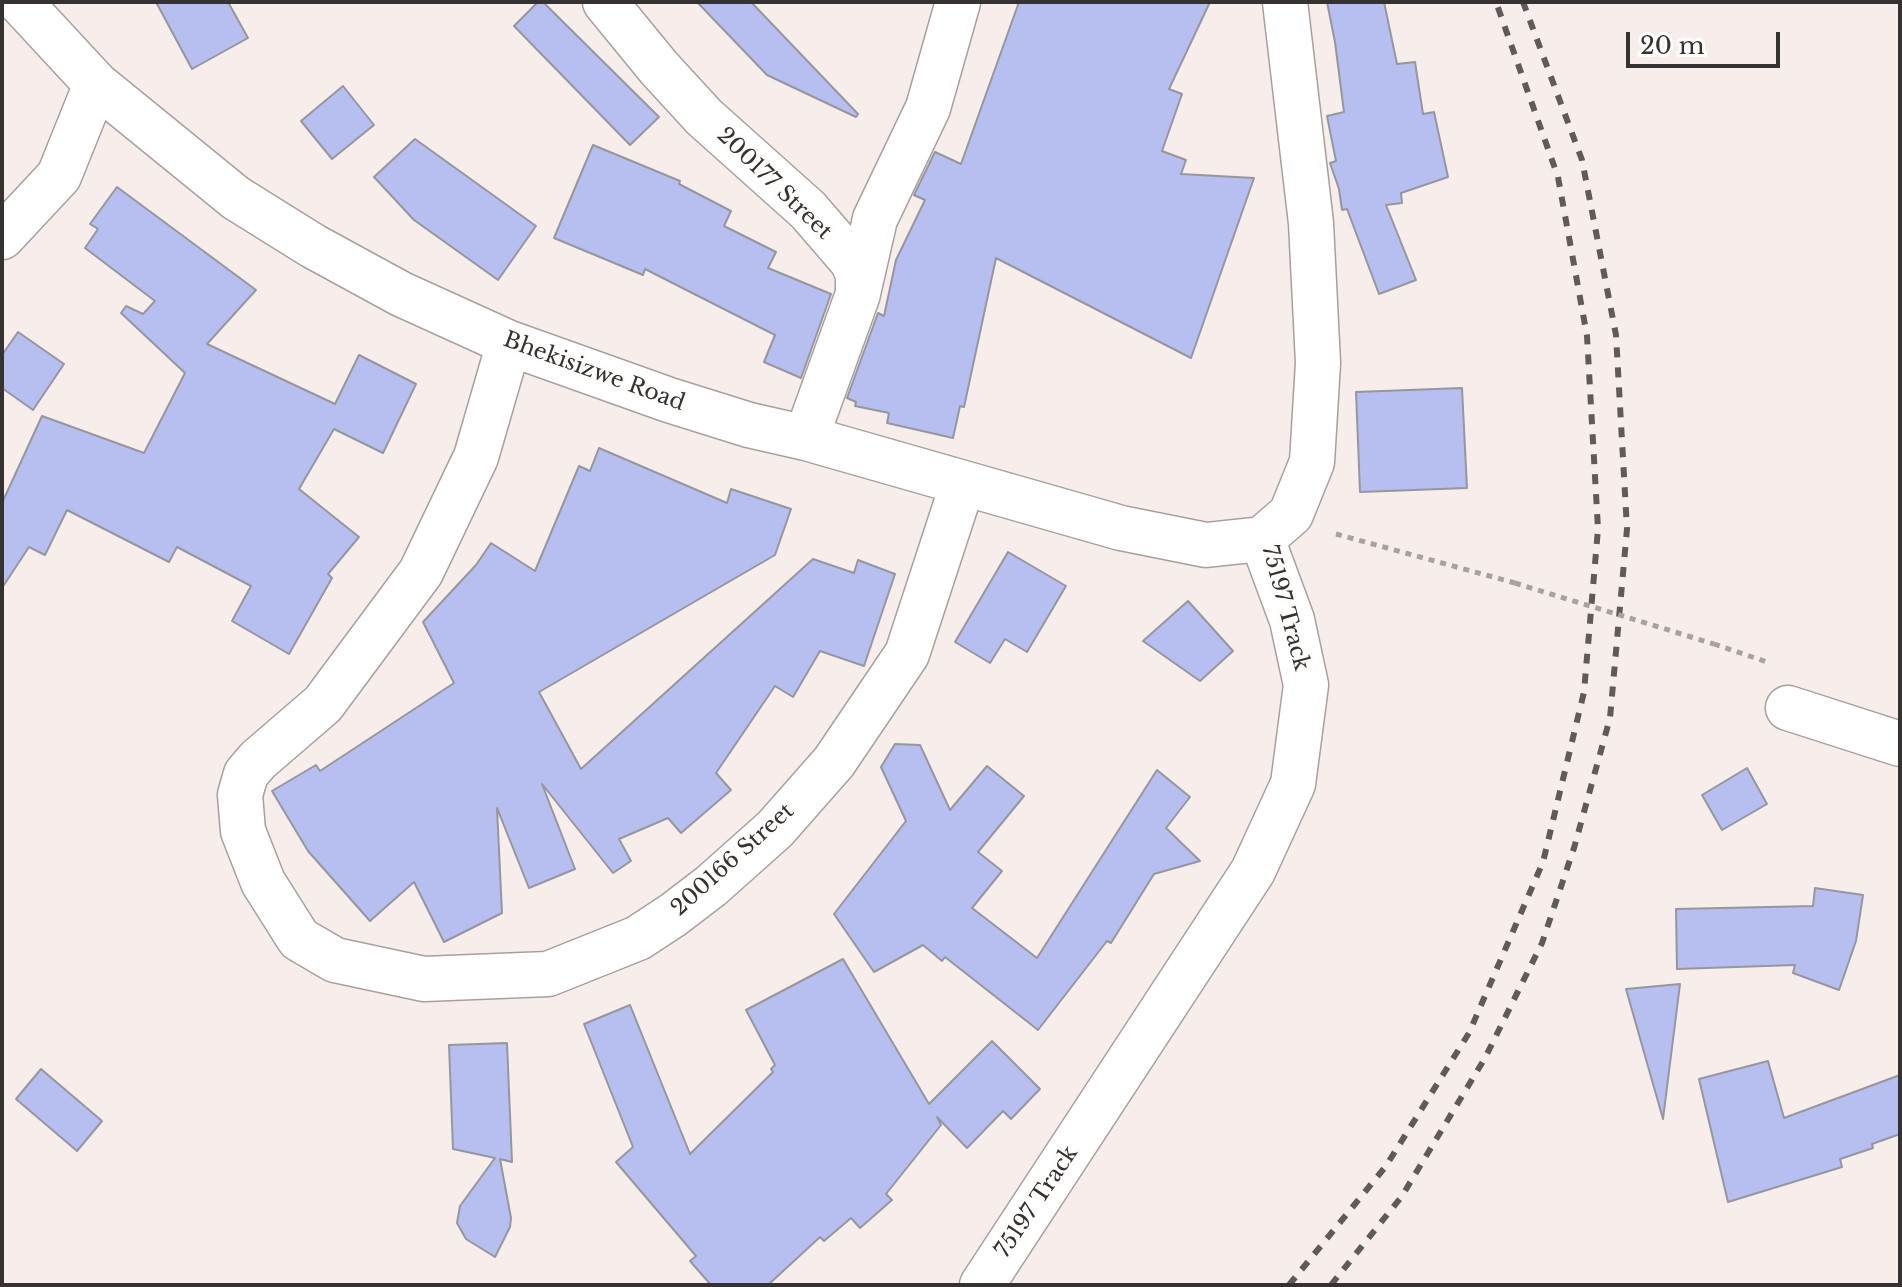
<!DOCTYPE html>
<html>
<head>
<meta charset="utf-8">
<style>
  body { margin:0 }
  #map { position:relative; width:1902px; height:1287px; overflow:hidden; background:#f7eeeb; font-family:"Libre Baskerville",serif }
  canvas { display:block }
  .frame { position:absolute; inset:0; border:4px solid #353231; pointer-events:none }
  .scale { position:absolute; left:1626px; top:32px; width:154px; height:36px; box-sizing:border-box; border:4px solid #353231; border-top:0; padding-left:10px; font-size:24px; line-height:28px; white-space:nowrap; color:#353231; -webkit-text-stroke:6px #fffdfc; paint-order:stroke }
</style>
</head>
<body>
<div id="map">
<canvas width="1902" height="1287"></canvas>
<div class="frame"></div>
<div class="scale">20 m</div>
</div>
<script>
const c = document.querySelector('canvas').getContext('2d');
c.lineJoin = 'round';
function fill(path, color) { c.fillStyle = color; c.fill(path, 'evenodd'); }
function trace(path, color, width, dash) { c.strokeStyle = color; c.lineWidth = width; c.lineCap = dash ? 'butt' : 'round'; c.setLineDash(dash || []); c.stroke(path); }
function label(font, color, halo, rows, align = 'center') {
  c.font = font + ' "Libre Baskerville",serif'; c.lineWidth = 7; c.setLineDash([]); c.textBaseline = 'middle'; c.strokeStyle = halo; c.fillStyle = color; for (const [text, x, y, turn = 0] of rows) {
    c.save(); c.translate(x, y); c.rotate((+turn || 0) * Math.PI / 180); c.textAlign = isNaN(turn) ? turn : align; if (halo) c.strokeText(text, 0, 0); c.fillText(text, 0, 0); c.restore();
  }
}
const building = new Path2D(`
  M156 2H228L248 38 192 69Z
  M538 2H543L659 117 630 145 514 26Z
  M697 2H751L858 114 856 117 767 75Z
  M1019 2H1210L1169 89 1182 94 1162 151 1186 160 1181 174 1254 178 1191 358 996 258 964 407 960 406 953 438 887 423 889 413 855 406 856 402 847 398 878 313 884 316 896 260 925 200 914 195 935 152 961 164Z
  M1327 2H1384L1397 64 1415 62 1423 114 1434 112 1448 177 1401 193 1402 203 1386 205 1416 280 1379 294 1347 209 1342 210 1339 189 1330 163 1336 161 1327 116 1344 112 1335 42Z
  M343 86 374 125 332 159 301 121Z
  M415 139 536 226 498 280 414 220 374 177Z
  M593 145 680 181 679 184 731 211 724 226 776 252 768 268 831 294 801 378 764 362 775 335 645 269 643 275 554 238Z
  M117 187 256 290 207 344 335 404 359 355 416 384 383 453 334 429 299 489 359 537 328 574 332 578 289 654 232 621 251 586 177 547 169 562 67 510 45 555 29 547 2 588V503L42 416 144 453 185 373 121 313 126 306 143 314 155 301 85 248 98 229 90 224Z
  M18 332 64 364 33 410 2 388V355Z
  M1462 388 1467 488 1360 492 1356 392Z
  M599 448 727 503 731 489 791 509 775 555 539 692 581 769 813 559 854 573 858 560 895 574 864 666 820 651 793 697 775 686 716 773 731 790 681 833 668 818 619 839 631 861 613 873 542 784 575 869 529 888 497 808 502 913 444 942 414 882 370 921 308 851 272 791 316 765 320 771 454 683 423 622 476 565 491 543 535 571 579 466 590 471Z
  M1008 552 1066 586 1027 652 1005 639 990 663 955 642Z
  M1188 601 1233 651 1200 681 1143 641Z
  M895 744 920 745 950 810 987 766 1024 796 978 852 1002 871 972 908 1037 958 1157 770 1190 797 1166 828 1200 861 1154 874 1111 943 1107 941 1038 1030 945 957 942 961 923 945 874 972 834 914 906 821 881 767Z
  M1747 768 1767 804 1722 830 1702 795Z
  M1815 888 1863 895 1856 941 1839 990 1793 973 1795 965 1677 969 1676 909 1813 906Z
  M843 959 929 1104 992 1041 1040 1089 1011 1119 1003 1111 967 1148 937 1117 941 1125 886 1194 892 1200 860 1228 851 1218 824 1241 820 1237 768 1285H711L690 1261 696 1256 616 1162 633 1147 584 1024 630 1005 690 1154 773 1072 771 1069 775 1065 746 1010Z
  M1680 984 1663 1119 1626 989Z
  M507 1043 512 1162 500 1159 511 1218 510 1227 495 1257 466 1239 457 1223 460 1206 495 1158 453 1149 449 1045Z
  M1768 1061 1784 1118 1900 1075V1134L1872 1144 1873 1148 1840 1159 1842 1167 1728 1202 1699 1079Z
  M41 1069 102 1121 77 1151 16 1099Z`);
fill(building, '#b7bff1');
trace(building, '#95969e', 2);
const street = new Path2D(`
  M20 2 96 84 236 198 313 246 401 294 509 343 669 400 749 425 806 438 1121 528 1206 545 1262 539
  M605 2 659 68 704 117 808 210 852 261 858 274V294L806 438
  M2 237 59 176 96 84
  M858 293 875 219 928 108 958 2
  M509 343 476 457 421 572 323 704 258 760 246 774 240 795 243 831 263 882 299 939 335 960 424 979 548 974 638 938 673 915 711 886 775 829 834 762 907 654 963 483
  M1262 539 1291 514 1312 462 1318 363 1311 223 1285 2
  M1788 708 1900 744
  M982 1285 1253 871 1293 784 1306 685 1292 620 1262 539`);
trace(street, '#a9a09d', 47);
trace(new Path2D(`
  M1336 534 1515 583
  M1714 644 1770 663`), '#a7a19f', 5, [6, 6]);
trace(street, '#fff', 44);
trace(new Path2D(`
  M1289 1285 1386 1166 1469 1033 1543 862 1584 692 1598 529 1587 336 1558 177 1496 2
  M1331 1285 1402 1196 1485 1058 1542 943 1574 848 1610 718 1627 529 1616 335 1582 160 1523 2`), '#5f5b5a', 6, [10, 10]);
trace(new Path2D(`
  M1515 583 1714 644`), '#a7a19f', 5, [6, 6]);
label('22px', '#353231', '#fffdfc', [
  ["200177 Street",774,184,44],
  ["Bhekisizwe Road",594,372,20],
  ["75197 Track",1285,608,75],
  ["200166 Street",733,860,-42],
  ["75197 Track",1037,1202,-56]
]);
</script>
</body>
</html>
